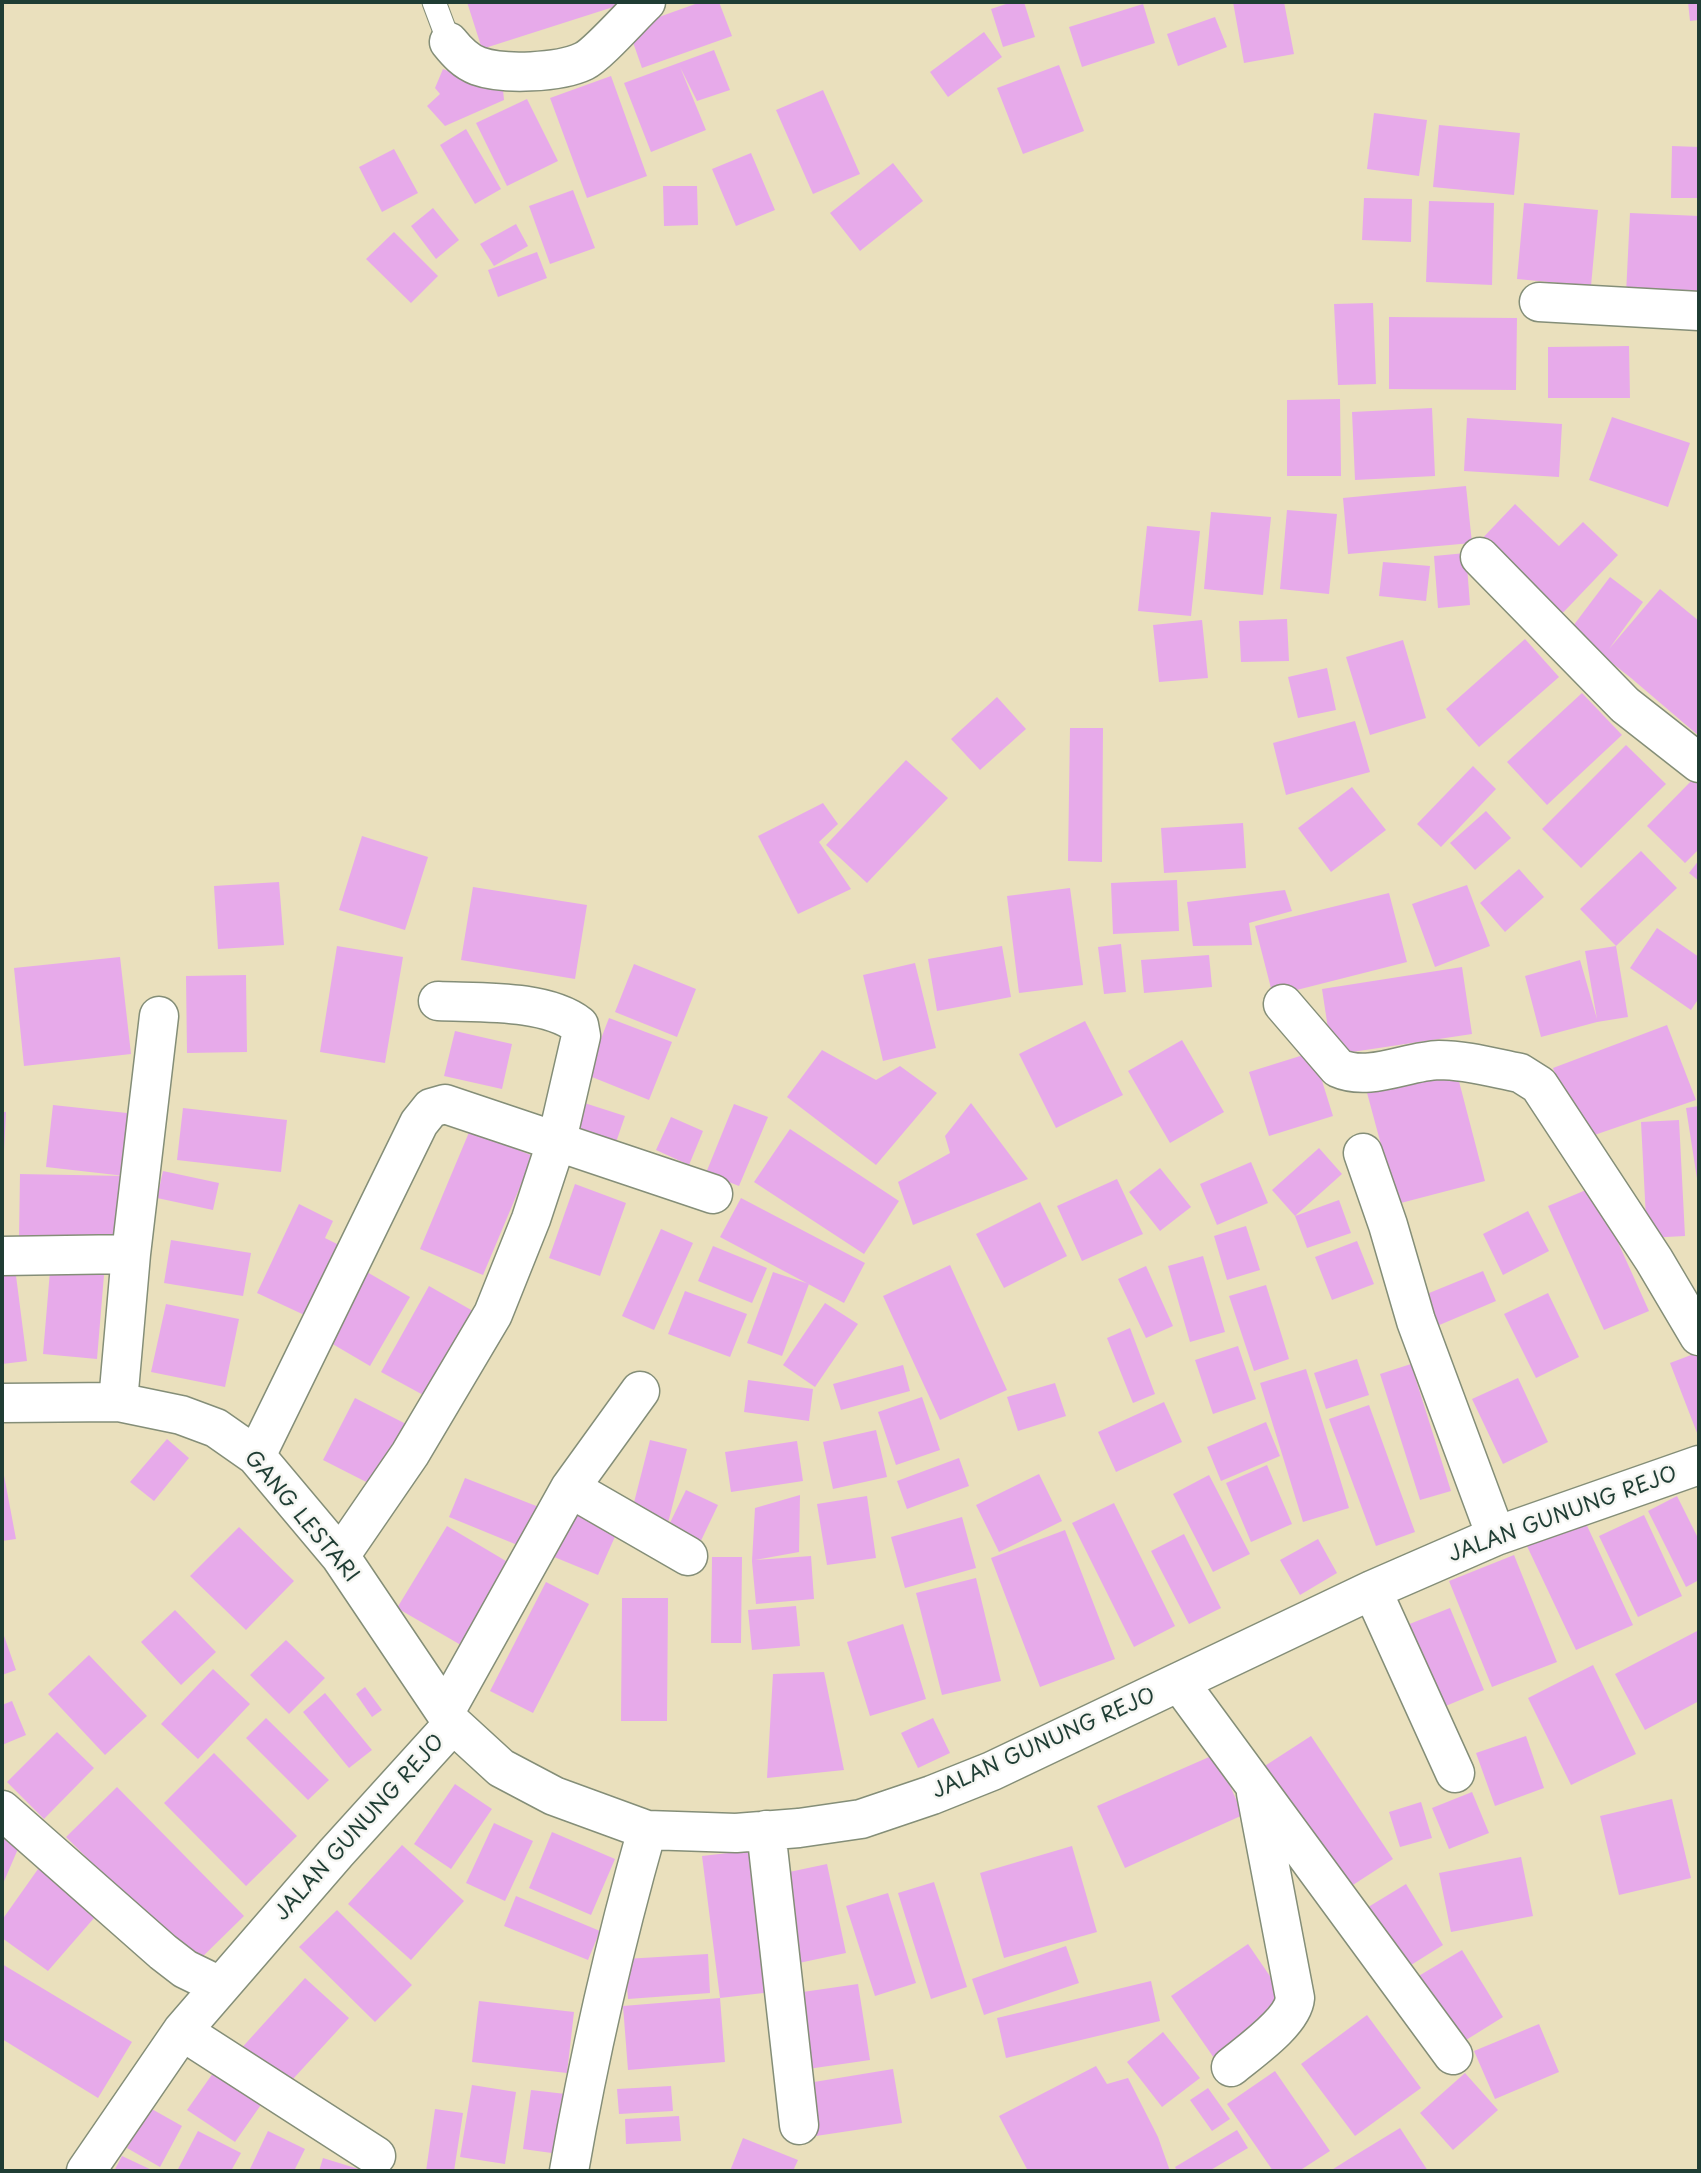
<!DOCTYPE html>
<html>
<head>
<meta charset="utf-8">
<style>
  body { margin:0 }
  #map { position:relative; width:1701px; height:2173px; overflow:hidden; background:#eae0bd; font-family:"Playpen Sans",sans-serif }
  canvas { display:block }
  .frame { position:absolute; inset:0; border:4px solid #1f3d34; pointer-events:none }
</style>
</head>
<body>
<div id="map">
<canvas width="1701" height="2173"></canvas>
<div class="frame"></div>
</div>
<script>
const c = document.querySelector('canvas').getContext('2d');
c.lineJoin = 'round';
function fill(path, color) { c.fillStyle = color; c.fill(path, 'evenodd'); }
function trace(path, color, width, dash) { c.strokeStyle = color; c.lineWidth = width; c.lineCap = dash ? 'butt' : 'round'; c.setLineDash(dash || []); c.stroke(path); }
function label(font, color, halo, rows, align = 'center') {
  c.font = font + ' "Playpen Sans",sans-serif'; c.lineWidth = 5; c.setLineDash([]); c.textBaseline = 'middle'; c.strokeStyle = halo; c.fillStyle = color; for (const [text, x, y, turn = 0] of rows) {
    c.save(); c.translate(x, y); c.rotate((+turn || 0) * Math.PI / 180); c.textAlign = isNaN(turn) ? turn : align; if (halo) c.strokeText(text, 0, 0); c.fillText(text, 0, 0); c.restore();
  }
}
fill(new Path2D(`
  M467 2H629L482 49Z
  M701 2H719L732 36 642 68 628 28Z
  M1012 2H1024L1035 37 1003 47 991 9Z
  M1233 2H1284L1294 54 1244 63Z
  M1688 2H1699V20L1690 21Z
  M1143 4 1155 43 1082 67 1069 27Z
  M1215 17 1227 47 1178 66 1167 34Z
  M984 32 1002 57 948 97 930 72Z
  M714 50 730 90 697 101 680 67 706 130 651 152 624 83Z
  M1059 65 1084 131 1023 154 997 88Z
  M443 69 477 82 502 80 504 100 445 126 427 106 440 94 435 88Z
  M611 76 647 176 587 198 550 98Z
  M823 90 860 174 813 194 776 110Z
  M527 99 558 161 507 186 476 123Z
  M1374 113 1427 120 1419 176 1367 169Z
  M1439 125 1520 133 1514 195 1433 187Z
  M466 129 501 189 475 204 440 145Z
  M1672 146 1699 147V198H1671Z
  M394 149 418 193 382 212 359 167Z
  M751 153 775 210 736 226 712 169Z
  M893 163 923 201 860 251 830 213Z
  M663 186H697L698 225 664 226Z
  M573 190 595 248 550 264 529 206Z
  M1364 198 1412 199 1411 242 1362 240Z
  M1429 201 1494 203 1492 285 1426 282Z
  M1524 203 1598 210 1591 286 1517 279Z
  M433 208 459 240 436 259 411 226Z
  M1630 213 1699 216V298L1626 294Z
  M516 224 528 246 494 266 480 244Z
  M394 232 438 276 411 303 366 259Z
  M537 252 547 278 498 297 488 270Z
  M1373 303 1376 384 1338 385 1334 304Z
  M1389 317 1517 318 1516 390 1389 389Z
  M1629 346 1630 398H1548V347Z
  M1340 399 1341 476H1287V400Z
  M1432 408 1435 476 1355 480 1352 412Z
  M1612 417 1690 443 1668 507 1589 480Z
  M1467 418 1562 424 1559 477 1464 471Z
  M1466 486 1472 543 1348 554 1343 498Z
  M1515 504 1559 546 1583 522 1618 555 1557 619 1477 544Z
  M1287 510 1337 514 1329 594 1280 589Z
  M1211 512 1271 517 1263 595 1204 589Z
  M1147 526 1200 531 1191 616 1138 611Z
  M1466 553 1470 605 1438 608 1434 556Z
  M1383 562 1430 566 1426 601 1379 596Z
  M1610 577 1643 602 1609 649 1660 589 1699 621V736L1631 678 1570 630Z
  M1287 619 1289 661 1241 662 1239 621Z
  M1202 620 1208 678 1159 682 1153 625Z
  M1525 639 1559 677 1479 747 1446 709Z
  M1403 640 1426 718 1370 735 1346 657Z
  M1327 668 1336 710 1298 718 1288 677Z
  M1582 693 1622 735 1547 805 1507 762Z
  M997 697 1026 729 980 770 951 739Z
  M1355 721 1370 772 1286 795 1273 743Z
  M1070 728H1103L1102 862 1068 861Z
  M1626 745 1666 784 1581 868 1542 829Z
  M906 760 948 798 867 883 826 845Z
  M1473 766 1496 789 1441 847 1417 824Z
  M1699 773V849L1685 863 1647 826Z
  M1352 787 1386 830 1331 872 1298 828Z
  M823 803 838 824 819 842 851 889 798 914 758 836Z
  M1486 811 1511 838 1475 870 1450 843Z
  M1243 823 1246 868 1164 873 1161 828Z
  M362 836 428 857 405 930 339 910Z
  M1641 851 1677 888 1616 946 1580 909Z
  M1699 860V881L1689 873Z
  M1519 869 1544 897 1505 932 1480 903Z
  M1177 880 1179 931 1113 934 1111 883Z
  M279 882 284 945 218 949 214 886Z
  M1467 885 1490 946 1435 967 1412 904Z
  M473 887 587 905 575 979 461 960Z
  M1070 888 1083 985 1019 993 1007 896Z
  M1285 890 1292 911 1249 923 1252 945 1193 946 1187 902Z
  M1389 893 1407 962 1273 996 1255 926Z
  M1657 928 1699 957V998L1691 1010 1630 968Z
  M1121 944 1126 992 1104 994 1098 947Z
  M337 946 403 957 385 1063 320 1052Z
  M1002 946 1011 997 937 1011 928 959Z
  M1616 946 1628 1017 1597 1022 1541 1037 1525 976 1580 960 1597 1019 1585 951Z
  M1209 955 1212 987 1144 993 1141 960Z
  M120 957 131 1054 24 1066 14 968Z
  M915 963 936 1048 883 1061 863 975Z
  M634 964 696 989 677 1037 615 1012Z
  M1462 967 1472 1034 1332 1055 1322 989Z
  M246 975 247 1052 187 1053 186 976Z
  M609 1018 672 1042 649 1100 587 1075Z
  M1085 1021 1123 1095 1056 1128 1019 1054Z
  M1667 1025 1696 1100 1580 1140 1553 1068Z
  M455 1031 512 1044 502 1089 444 1076Z
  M1182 1040 1224 1112 1170 1143 1128 1071Z
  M822 1050 876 1080 900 1066 937 1093 876 1165 787 1097Z
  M1313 1052 1333 1116 1269 1136 1249 1072Z
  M1455 1066 1485 1181 1397 1204 1366 1089Z
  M572 1099 625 1116 613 1151 560 1136Z
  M971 1103 1028 1179 913 1225 898 1182 950 1153 945 1136Z
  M734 1104 768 1117 739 1186 706 1173Z
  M53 1105 136 1114 127 1240 19 1238 20 1174 125 1176 46 1167Z
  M1699 1106V1185H1698L1686 1108Z
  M183 1108 287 1120 281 1172 177 1160Z
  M2 1112H6L4 1151 2 1150Z
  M671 1117 703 1131 689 1165 656 1150Z
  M1679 1120 1685 1236 1647 1238 1641 1122Z
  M790 1129 899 1201 864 1254 754 1182Z
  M470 1130 533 1156 483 1275 420 1249Z
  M1319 1148 1342 1174 1295 1216 1339 1200 1351 1233 1307 1248 1295 1216 1272 1190Z
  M1251 1162 1268 1203 1217 1225 1200 1184Z
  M1160 1168 1191 1207 1160 1231 1129 1192Z
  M163 1171 219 1183 213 1210 157 1198Z
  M1117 1179 1143 1234 1082 1261 1057 1206Z
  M575 1184 626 1203 600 1276 549 1258Z
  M1593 1187 1649 1311 1604 1330 1548 1206Z
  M741 1198 865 1263 844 1303 720 1237Z
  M1040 1202 1067 1256 1004 1288 976 1234Z
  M299 1204 333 1221 325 1238 347 1249 313 1319 257 1293Z
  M1528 1211 1549 1251 1503 1275 1483 1234Z
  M1246 1226 1260 1270 1227 1280 1214 1236Z
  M661 1229 693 1243 654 1330 622 1316Z
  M171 1240 251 1253 243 1296 164 1283Z
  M1357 1241 1374 1284 1332 1300 1315 1257Z
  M713 1246 767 1268 752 1303 698 1281Z
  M1203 1256 1225 1332 1190 1342 1168 1266Z
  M51 1259 105 1263 97 1359 43 1354Z
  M950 1265 1007 1390 940 1420 883 1296Z
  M1146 1266 1173 1326 1146 1338 1118 1279Z
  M15 1268 27 1361 2 1364V1269Z
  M360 1268 410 1297 370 1366 319 1336Z
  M1483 1271 1496 1301 1430 1329 1417 1298Z
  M773 1272 809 1284 782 1356 747 1343Z
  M1266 1285 1289 1359 1254 1371 1229 1296Z
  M429 1286 473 1311 425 1396 381 1372Z
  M685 1291 747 1314 730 1357 668 1334Z
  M1548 1293 1579 1357 1536 1378 1504 1314Z
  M825 1303 858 1324 815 1387 783 1365Z
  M166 1304 239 1319 225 1387 151 1372Z
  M1130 1328 1155 1394 1133 1403 1107 1338Z
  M1238 1346 1256 1399 1213 1414 1195 1360Z
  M1699 1352V1438L1670 1363Z
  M1357 1359 1369 1395 1326 1409 1314 1373Z
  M1411 1364 1451 1491 1420 1500 1380 1374Z
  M903 1365 910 1391 841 1410 833 1384Z
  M1306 1369 1349 1508 1303 1522 1260 1383Z
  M1518 1378 1548 1442 1503 1464 1472 1399Z
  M748 1380 813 1389 809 1421 744 1412Z
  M1055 1383 1066 1416 1018 1431 1007 1397Z
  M922 1397 940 1450 896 1465 878 1412Z
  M355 1398 408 1425 376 1487 323 1460Z
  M1164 1402 1182 1442 1116 1472 1098 1432Z
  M1369 1405 1415 1532 1376 1546 1329 1419Z
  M1266 1422 1280 1456 1221 1481 1207 1447Z
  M876 1430 887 1477 833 1489 823 1442Z
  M167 1439 189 1458 154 1501 130 1482Z
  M650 1440 687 1449 667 1527 630 1518Z
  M797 1441 803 1481 731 1492 725 1452Z
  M959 1458 969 1486 907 1509 897 1481Z
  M1267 1465 1292 1524 1251 1542 1226 1483Z
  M3 1470 16 1539 2 1541V1471Z
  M1039 1474 1062 1521 999 1552 976 1505Z
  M1209 1475 1250 1554 1213 1572 1173 1494Z
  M465 1478 549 1511 532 1551 449 1517Z
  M686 1490 718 1505 697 1549 665 1533Z
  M800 1495 799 1552 755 1560 811 1556 814 1599 756 1604 752 1561 755 1508Z
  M867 1496 876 1558 827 1565 817 1504Z
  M1677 1496 1699 1540V1580L1686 1587 1648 1511Z
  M566 1499 621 1523 598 1575 542 1552Z
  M1114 1503 1175 1626 1134 1647 1072 1523Z
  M1644 1515 1682 1596 1638 1617 1599 1536Z
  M962 1517 976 1568 905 1588 891 1537Z
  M1583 1517 1633 1625 1576 1650 1526 1544Z
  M447 1526 516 1567 466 1648 397 1608Z
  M239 1527 294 1581 246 1630 190 1576Z
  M1065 1530 1115 1659 1040 1687 991 1558Z
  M1184 1534 1221 1608 1189 1624 1151 1551Z
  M1318 1539 1337 1573 1300 1595 1280 1560Z
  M1514 1555 1557 1662 1492 1687 1449 1581Z
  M712 1557H742L741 1643H711Z
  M976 1578 1001 1681 942 1695 916 1593Z
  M546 1582 589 1604 533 1713 490 1691Z
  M622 1598H668L667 1721H621Z
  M796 1606 800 1646 752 1650 748 1610Z
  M1450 1608 1484 1690 1441 1708 1407 1625Z
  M175 1610 216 1652 181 1685 141 1642Z
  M903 1624 926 1699 870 1716 847 1642Z
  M2 1630 16 1670 2 1675Z
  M1699 1630V1701L1645 1730 1615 1674Z
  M286 1640 325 1678 289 1714 250 1675Z
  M89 1655 147 1716 105 1755 48 1694Z
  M1593 1665 1636 1754 1571 1785 1528 1698Z
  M213 1669 250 1704 198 1759 161 1724Z
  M824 1672 844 1770 767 1778 773 1674Z
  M365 1687 382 1710 372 1717 356 1694Z
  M325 1693 372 1750 349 1768 303 1712Z
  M12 1701 26 1735 2 1745V1705Z
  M266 1718 329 1780 308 1800 246 1738Z
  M933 1718 950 1753 918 1768 901 1733Z
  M57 1732 94 1768 44 1819 7 1782Z
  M1311 1736 1393 1859 1339 1894 1257 1771Z
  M1526 1736 1544 1788 1495 1806 1476 1753Z
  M214 1753 297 1836 246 1886 164 1803Z
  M1216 1754 1243 1815 1125 1868 1097 1806Z
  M455 1784 492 1809 451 1869 414 1844Z
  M117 1787 244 1916 194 1965 66 1837Z
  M1472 1792 1489 1833 1449 1849 1432 1808Z
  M1672 1799 1691 1878 1619 1895 1600 1816Z
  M1421 1802 1432 1838 1400 1847 1389 1812Z
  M494 1823 533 1841 505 1901 466 1883Z
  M2 1825 24 1835 2 1886Z
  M552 1832 615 1859 591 1915 529 1888Z
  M402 1845 464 1901 411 1960 348 1904Z
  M1072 1846 1097 1932 1004 1958 980 1873Z
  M763 1849 781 1991 720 1998 702 1856Z
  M1521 1857 1533 1916 1451 1932 1439 1873Z
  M43 1862 101 1910 48 1971 2 1938V1920Z
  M827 1864 846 1953 794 1964 775 1875Z
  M934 1882 967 1987 931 1999 898 1893Z
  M1406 1884 1443 1945 1403 1970 1365 1909Z
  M888 1893 916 1983 875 1996 846 1906Z
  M516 1896 600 1931 588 1960 504 1926Z
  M337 1910 412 1985 375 2022 299 1947Z
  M1248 1944 1291 2007 1214 2058 1171 1996Z
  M1066 1946 1079 1983 984 2015 972 1979Z
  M1462 1950 1503 2017 1458 2045 1417 1977Z
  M708 1954 710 1993 628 1999 625 1959Z
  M2 1964 132 2042 98 2098 2 2039Z
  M305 1978 349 2018 282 2091 238 2052Z
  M1151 1981 1160 2021 1006 2058 997 2018Z
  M858 1984 870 2060 801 2070 789 1994Z
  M720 1998 725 2062 628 2070 623 2006Z
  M479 2001 574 2012 567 2073 472 2062Z
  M1367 2015 1421 2088 1355 2136 1301 2064Z
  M1539 2024 1559 2072 1495 2099 1474 2051Z
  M1163 2032 1200 2078 1162 2107 1127 2062Z
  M218 2066 265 2099 235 2142 187 2110Z
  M1096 2066 1107 2084 1128 2078 1158 2137 1170 2171H1028L999 2116Z
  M893 2069 902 2123 816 2136 808 2083Z
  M1275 2071 1330 2151 1299 2171H1273L1227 2104Z
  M1465 2073 1498 2110 1453 2150 1420 2113Z
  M472 2085 516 2092 505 2164 460 2157Z
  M671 2086 673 2111 619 2114 617 2089Z
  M1208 2088 1230 2119 1212 2131 1190 2100Z
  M531 2090 574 2095 566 2155 523 2149Z
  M150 2108 182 2126 160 2167 127 2148Z
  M435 2109 463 2113 454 2171H426Z
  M679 2116 681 2141 626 2144 625 2119Z
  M1400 2128 1428 2171H1330L1349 2159Z
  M1237 2130 1248 2148 1209 2171H1177L1175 2167Z
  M198 2131 241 2153 231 2171H177Z
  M268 2131 305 2149 294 2171H249Z
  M743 2138 798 2160 793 2171H730Z
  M122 2156 154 2171H114Z
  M323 2158 365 2171H319Z`), '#e7aaea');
const service = new Path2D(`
  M434 2 449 42`);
const minor = new Path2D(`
  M449 42C457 52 465 61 478 66 503 75 559 73 584 61 597 55 633 14 646 2
  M1539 302 1699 311
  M1480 557 1625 705 1699 763
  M1283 1004 1338 1068C1369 1082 1407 1061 1439 1060 1466 1060 1494 1068 1520 1073L1539 1085 1654 1260 1699 1336
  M1363 1153 1388 1225 1416 1321 1496 1536
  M2 1256 131 1254
  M118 1402 131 1254 159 1016
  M2 1403 118 1402 181 1415 216 1428 256 1456 340 1556 453 1724 501 1768 554 1796 647 1830 736 1833 799 1828 861 1819 932 1795 992 1771 1372 1590 1496 1536 1699 1465
  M256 1456 419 1123 431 1108 445 1104 713 1194
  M570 1488 688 1556
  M340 1556 410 1454 493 1314 531 1219 557 1140 581 1036 579 1025C545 999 480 1003 438 1001
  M1372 1590 1455 1773
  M1179 1682 1453 2055
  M445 1712 570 1488 640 1391
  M2 1810 163 1952 185 1969 220 1986
  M766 1830 799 2125
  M182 2031 376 2156
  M1231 2067C1249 2052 1293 2022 1295 1998L1256 1793
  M86 2171 182 2031 336 1853 453 1724
  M569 2171C589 2056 615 1943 647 1830`);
trace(service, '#848e78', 25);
trace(minor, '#848e78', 41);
trace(service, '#fff', 23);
trace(minor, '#fff', 38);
label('21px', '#1f3d34', '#f6f6f2', [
  ["JALAN GUNUNG REJO",1563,1515,-20],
  ["GANG LESTARI",301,1517,50],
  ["JALAN GUNUNG REJO",1044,1744,-24],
  ["JALAN GUNUNG REJO",360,1828,-48]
]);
</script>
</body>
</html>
